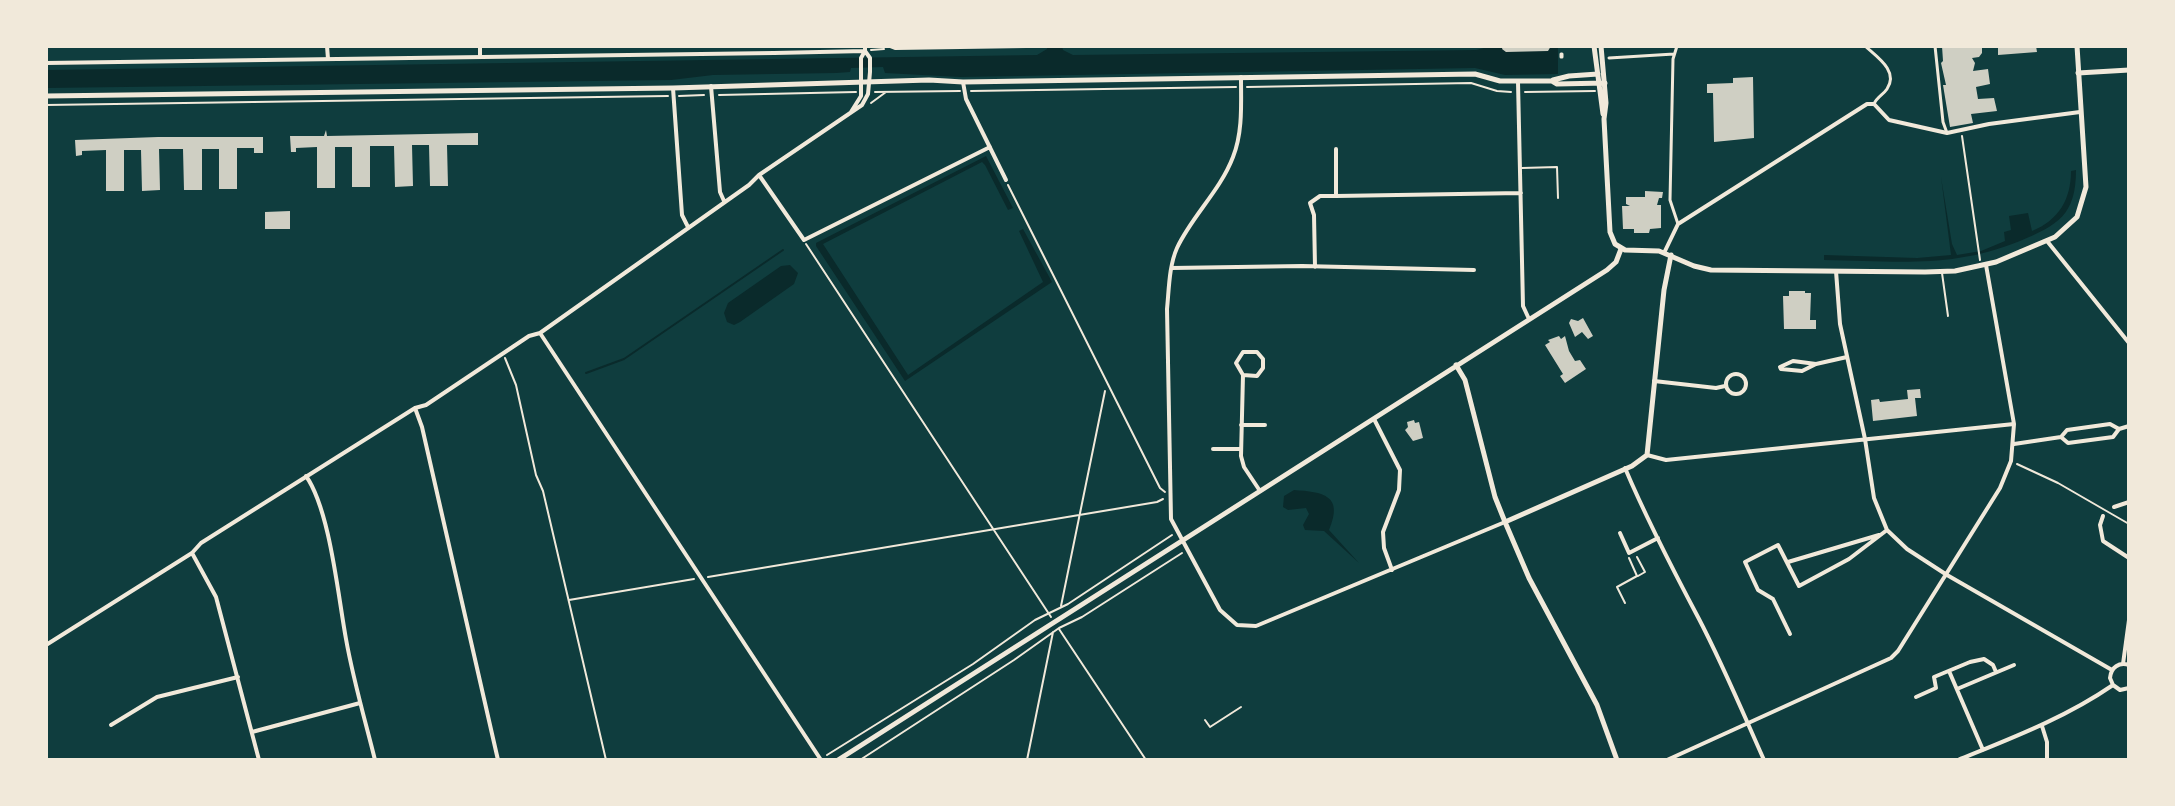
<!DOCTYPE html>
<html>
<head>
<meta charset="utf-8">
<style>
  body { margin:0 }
  #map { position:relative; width:2175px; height:806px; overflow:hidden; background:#0f3d3e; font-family:Overpass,sans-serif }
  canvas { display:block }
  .frame { position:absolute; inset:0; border:48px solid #f1e9da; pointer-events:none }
</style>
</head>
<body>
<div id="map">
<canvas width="2175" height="806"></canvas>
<div class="frame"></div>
</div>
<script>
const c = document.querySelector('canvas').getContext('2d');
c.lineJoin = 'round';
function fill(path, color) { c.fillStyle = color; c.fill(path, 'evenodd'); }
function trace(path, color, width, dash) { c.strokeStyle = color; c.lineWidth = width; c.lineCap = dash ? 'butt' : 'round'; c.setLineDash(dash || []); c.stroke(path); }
fill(new Path2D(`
  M1047 46H1062L1063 50 1073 55 1476 50 1492 46H1558V74L1505 75 1475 68 960 77 885 73 883 67 851 68 850 72 836 73 713 75 671 80 46 88V70L1037 55 1047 49Z
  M986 156 1013 208 1008 210 985 165 982 162 823 244 908 375 1043 282 1019 231 1023 229 1052 282 905 381 816 246V243Z
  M2076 170C2076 215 2058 225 2020 241 1951 269 1896 261 1824 260V255L1917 258 1951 255 1941 177 1952 244 1957 255 1981 251 2005 241 2004 232 2011 230 2009 216 2028 213 2032 231C2059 220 2071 199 2071 171Z
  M790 265 798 273 794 284 740 322 734 325 727 322 724 313 728 303 781 266Z
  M1294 490C1323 492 1344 495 1329 530L1359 563 1324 531 1305 530 1303 525 1309 514 1306 508 1288 510 1283 507 1284 496Z`), '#0a2a2b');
trace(new Path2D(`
  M586 373 624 359 783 250`), '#0a2a2b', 2);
fill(new Path2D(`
  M1503 46H1551L1548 51 1506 52 1502 49Z
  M1942 46 1982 47V53L1979 57 1972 58 1975 63 1973 71 1988 69 1990 84 1976 87 1978 99 1994 98 1997 111 1971 114 1973 123 1950 127 1943 85H1946L1941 63 1943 61Z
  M1998 46H2036L2037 52 1998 55Z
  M1753 77 1754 138 1714 142 1713 93H1707V84L1733 83V78Z
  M326 130 327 136 478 133V145H447L448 186H430L429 145H412L413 186 395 187 394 146H370V187H352V147H335V188H317V147L296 148V152H291L290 136H324Z
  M158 137H263V153H254V148H237V189H219V149H202V190H184L183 149H159L160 190 142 191 141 150H124V191H106V150L82 151V155L76 156 75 140Z
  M1645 191 1663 192 1662 198H1659L1657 205H1661V228L1650 229 1649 233H1634V229H1623L1622 206H1630L1626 204V197H1645Z
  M290 211V229H265V212Z
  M1789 291H1805V293H1811L1810 320H1816V329H1784L1783 296H1789Z
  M1583 318 1593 336 1588 339 1582 332 1575 337 1569 323 1571 319 1578 321Z
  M1559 336 1561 339 1565 336 1569 351 1575 361 1580 360 1586 369 1565 383 1560 376 1563 374 1545 345 1550 342 1548 340Z
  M1920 389 1921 398H1915L1917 416 1873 421 1871 400 1879 399 1880 402 1908 399 1907 390Z
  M1414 420 1415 423 1419 422 1423 438 1413 441 1405 430 1408 427 1407 422Z`), '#cfcfc3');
trace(new Path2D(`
  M871 50 884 49
  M1247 87 1471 83 1497 91 1511 92
  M971 91 1236 87
  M875 92 960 91
  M1525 92 1595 91
  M719 95 856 92
  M679 96 704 95
  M871 103 886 92
  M46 105 668 96
  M1962 136 1980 260
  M1008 185 1160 488 1165 492
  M806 244 1051 617
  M505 358 516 385 536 475 543 491 606 760
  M2017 464 2058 483 2129 524
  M1637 557 1645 572 1638 576
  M708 577 1157 502 1163 499
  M569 600 694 579
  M1625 603 1617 587 1637 576 1629 558
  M1061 606 1105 391
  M1059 629 1146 760
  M827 755 973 664 1035 620 1068 604 1172 535
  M860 760 1014 660 1059 628 1082 617 1182 553
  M1027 760 1053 632`), '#f1e9da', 2);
trace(new Path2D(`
  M1522 168 1557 167 1558 198
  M1942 273 1948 316
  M1205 720 1210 727 1241 707`), '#f1e9da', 2);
trace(new Path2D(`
  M1677 46 1673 59 1670 200 1678 224
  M1865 46C1877 57 1899 71 1887 89 1883 95 1877 97 1874 104
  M1935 46 1943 122 1947 133
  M1561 54H1562V57H1561Z
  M1609 58 1674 54`), '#f1e9da', 3);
trace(new Path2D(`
  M327 46 328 59
  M480 46V57
  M890 46 895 48 1026 46
  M46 63 774 53 865 51V46
  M1241 77C1241 103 1243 132 1233 157 1220 191 1192 216 1177 248 1169 266 1169 289 1167 309L1171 519 1220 610 1237 625 1256 626 1505 522
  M963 82 966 99 1006 180
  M1518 82 1523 306 1529 319
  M711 86 720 192 724 201
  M673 88 682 215 688 227
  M759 175 804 240 990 147
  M1336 196 1521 193
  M2047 241 2129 343
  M1664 253 1678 224 1867 104H1874L1889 120 1947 133 1989 124 2080 112
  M1315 267 1314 215 1310 203 1320 196H1336V149
  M1172 268 1302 266 1474 270
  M1836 271 1840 324 1865 439 1874 498 1887 530 1907 549 1947 575 2112 670
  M540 333 821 760
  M1816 364 1802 371 1781 369 1780 367 1793 361 1816 364 1847 357
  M1726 384a10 10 0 1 1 20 0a10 10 0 1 1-20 0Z
  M1243 375 1257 376 1263 368V359L1257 352H1243L1236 363 1243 375 1241 456 1244 467 1260 491
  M1654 381 1716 388 1725 386
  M415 408 422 427 498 760
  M1374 419 1400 470 1399 490 1383 532 1384 548 1392 570
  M1241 425H1265
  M2119 429 2110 424 2067 430 2061 437 2068 443 2113 437 2119 429 2129 426
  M2014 444 2061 437
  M1213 449H1241
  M1647 455 1666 460 2014 424
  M1625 468C1647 520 1673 570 1699 619 1723 665 1743 713 1764 760
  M306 476C330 510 338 596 346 639 353 679 365 720 375 760
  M2114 507 2129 502
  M2103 516 2100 525 2103 541 2129 558
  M1620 533 1629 553 1658 538
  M192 553 216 597 259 760
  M1788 562 1879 535
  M1790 634 1773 599 1758 590 1745 562 1778 545 1799 586 1849 559 1887 530
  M46 645 192 553 201 543 415 408 426 405 529 336 540 333 749 185 759 175 862 105 868 94 870 72V58L865 51 861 58V96L851 112
  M2123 664 2129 620
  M1949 671 1983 750
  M2113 685 2110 678C2111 667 2119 662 2129 665
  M2113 685 2120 690 2129 688
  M1957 689 2014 665
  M1916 697 1936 688 1934 677 1970 662 1984 659 1993 665 1996 672
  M111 725 157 697 238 677
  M2042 726 2047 742V760
  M252 732 360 703
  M1667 760 1891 658 1898 651 2000 488 2011 461 2014 424 1986 265
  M1958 760C2012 738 2065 718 2113 685`), '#f1e9da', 4);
trace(new Path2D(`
  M2078 73 2129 70
  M1456 365 1465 380 1495 497 1505 522 1529 578 1597 705 1617 760
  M1505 522 1632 466 1647 455 1664 290 1671 255
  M838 760 1607 270 1616 262 1621 249`), '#f1e9da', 5);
trace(new Path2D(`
  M1594 46 1603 114
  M1601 46 1606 103 1604 119 1610 232 1615 244 1625 250 1659 251 1694 266 1711 270 1925 272 1955 271 1996 262 2055 237 2077 217 2086 187 2077 46
  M1553 80 1569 76 1598 74
  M46 96 673 88 929 80 963 82 1475 74 1500 81H1552L1557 84 1605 83`), '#f1e9da', 5);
</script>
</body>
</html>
